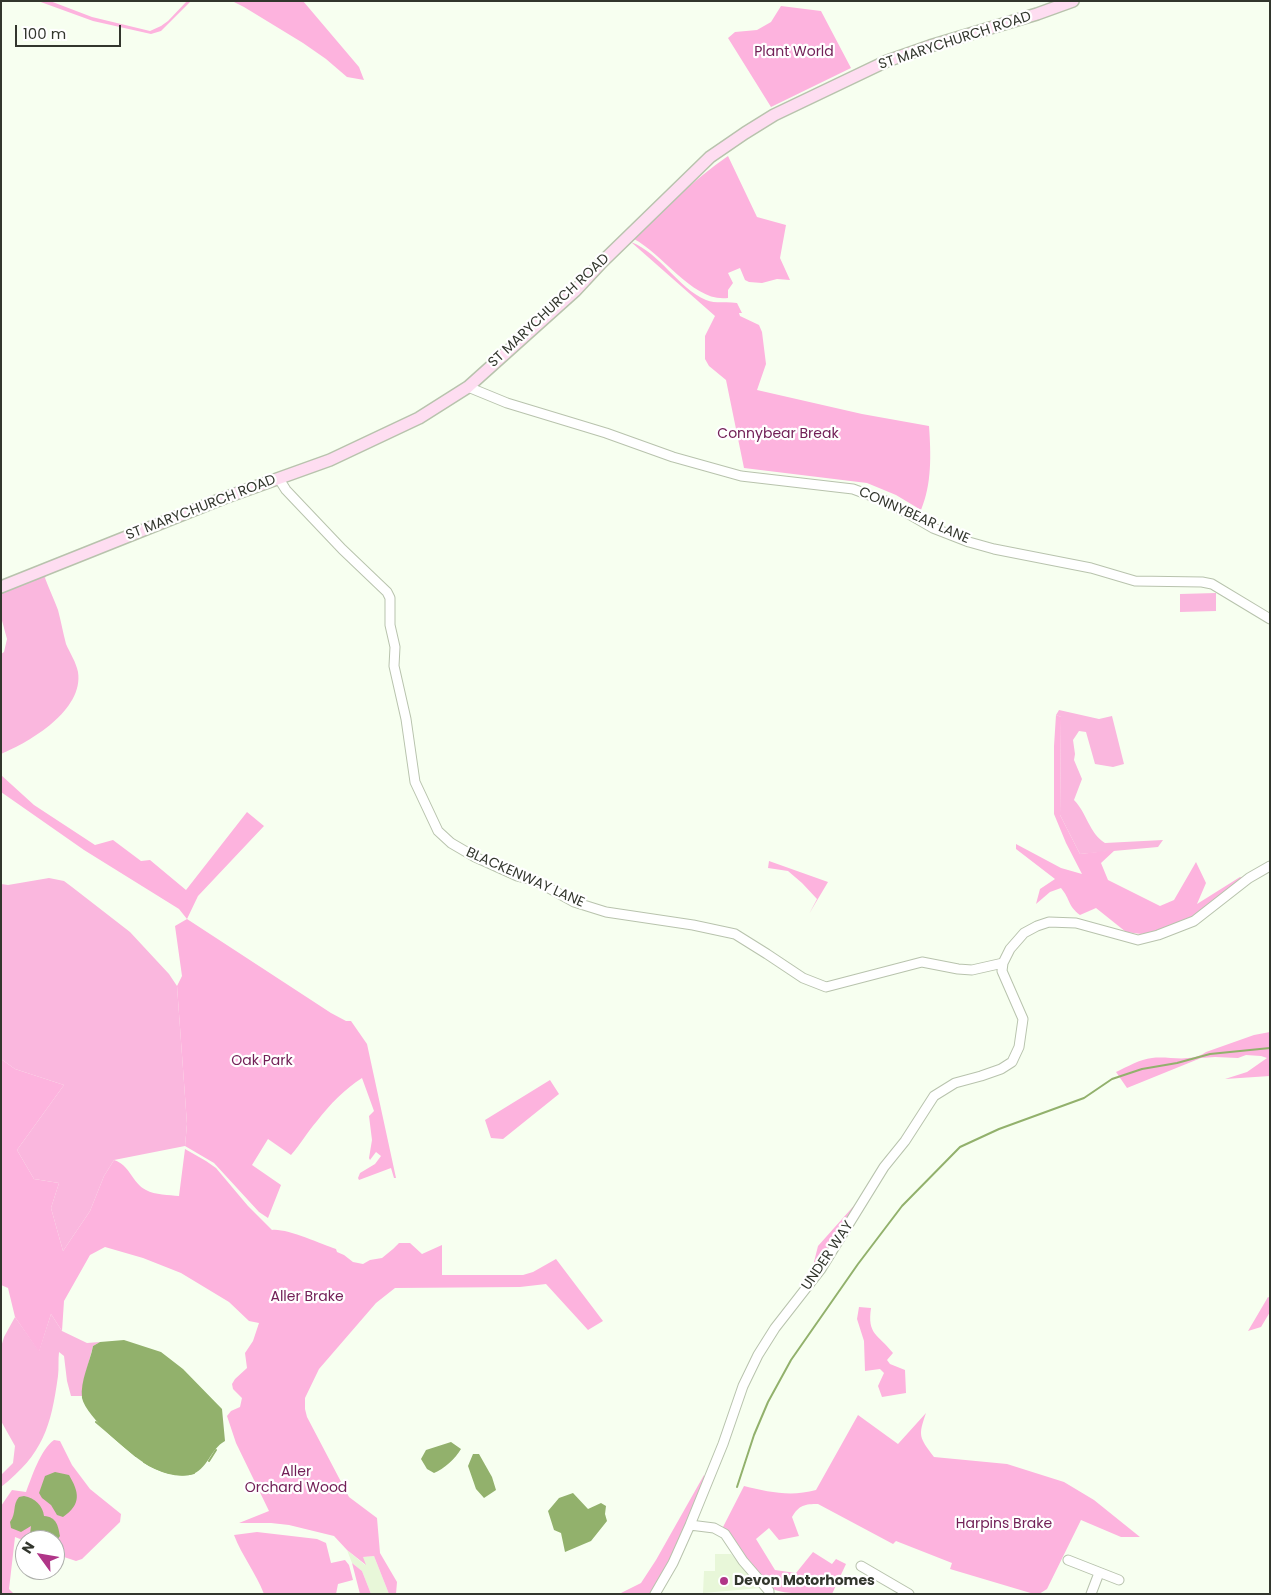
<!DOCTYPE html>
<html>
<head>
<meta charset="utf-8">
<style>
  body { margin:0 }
  #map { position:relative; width:1271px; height:1595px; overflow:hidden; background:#f7fff0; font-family:Poppins,sans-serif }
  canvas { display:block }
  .frame { position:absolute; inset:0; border:2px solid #32362d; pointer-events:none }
  .north { position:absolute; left:15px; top:1530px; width:50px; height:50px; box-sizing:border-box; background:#fff; border:1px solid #adafab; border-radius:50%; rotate:302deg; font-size:14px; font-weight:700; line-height:20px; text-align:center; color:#32362d }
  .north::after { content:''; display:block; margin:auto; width:18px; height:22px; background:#b03688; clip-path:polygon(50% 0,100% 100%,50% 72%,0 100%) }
  .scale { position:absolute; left:15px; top:25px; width:106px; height:22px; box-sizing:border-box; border:2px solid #32362d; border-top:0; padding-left:6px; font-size:15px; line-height:18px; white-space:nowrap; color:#32362d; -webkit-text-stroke:4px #fff; paint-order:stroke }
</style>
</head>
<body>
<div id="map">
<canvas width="1271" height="1595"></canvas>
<div class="frame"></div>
<div class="north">N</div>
<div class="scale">100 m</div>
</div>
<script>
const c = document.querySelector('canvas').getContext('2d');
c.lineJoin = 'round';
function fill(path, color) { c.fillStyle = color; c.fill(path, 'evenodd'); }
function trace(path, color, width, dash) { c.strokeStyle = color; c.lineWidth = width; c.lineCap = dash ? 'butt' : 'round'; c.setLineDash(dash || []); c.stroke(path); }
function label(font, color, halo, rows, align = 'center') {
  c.font = font + ' Poppins,sans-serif'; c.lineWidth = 4.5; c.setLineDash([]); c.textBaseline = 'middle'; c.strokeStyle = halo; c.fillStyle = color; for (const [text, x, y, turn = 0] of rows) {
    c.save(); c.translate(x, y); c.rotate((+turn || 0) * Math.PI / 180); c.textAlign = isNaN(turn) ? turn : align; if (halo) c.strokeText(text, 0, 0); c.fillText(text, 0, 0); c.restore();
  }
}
fill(new Path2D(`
  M347 1550 365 1565 362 1557 374 1556 389 1594H371L362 1571 352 1563Z
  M715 1554H731L761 1588 703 1593 704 1571H715Z`), '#e8f7d9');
fill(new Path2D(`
  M48 571 45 578C49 589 54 599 58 610 61 621 63 633 66 644 70 653 76 662 78 672 84 710 30 742 1 754V654L4 652 7 639 1 617V590Z
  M1216 593V611L1180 612V594Z
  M1059 710 1099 719 1112 716 1124 764 1113 767 1095 764 1086 732 1079 731 1073 740 1075 754 1074 760 1082 779 1074 800C1087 813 1089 833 1105 843L1163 840 1158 847 1080 854 1060 815 1061 717 1056 715Z
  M49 878 64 881 72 887 130 932 169 974 177 986 187 1124 185 1146 114 1160 104 1176 90 1211 63 1251 51 1208 59 1183 34 1179 17 1150 64 1085 15 1069 1 1059V884L8 885Z
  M51 1314 62 1331 87 1343 100 1342 93 1346 84 1380 82 1396H71L67 1381 64 1356 59 1352C58 1360 59 1368 58 1376 51 1427 43 1454 1 1487V1475L13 1463 15 1446 1 1421V1347L4 1337 15 1317 39 1351Z`), '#fab7de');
fill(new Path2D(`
  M38 1H50L92 17 150 31 161 26 168 21 187 1H191L161 31 151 34 93 21Z
  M232 1H303L359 67 364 80 347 77 326 59 303 43 244 7Z
  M781 6 821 11 851 68 771 107 728 38 735 32 757 30 771 22Z
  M728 156 757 217 786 225 780 258 790 280 777 279 762 283 749 282 745 280 740 268 728 273 733 283 728 290V298C694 303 663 254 634 239 664 209 693 180 728 156Z
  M631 242C660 253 678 288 706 300 716 304 726 301 737 303L742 313H739L740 316 759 325 762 332 766 364 757 390 862 414 929 426C931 454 932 484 921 510L896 495 867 483 744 468 726 380 709 366 705 359V336L715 316Z
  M1056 715 1061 717 1060 815 1080 854 1115 850 1101 863 1108 880 1160 906 1174 900 1196 862 1206 883 1197 904 1240 877 1244 878 1191 919 1157 932 1141 934 1126 932 1096 908 1080 915C1067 905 1071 900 1061 888L1050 892 1036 904 1040 889 1055 879 1016 849V844L1061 868 1082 874 1066 843 1054 814V746Z
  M1 775 34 805 95 845 113 840 141 861 150 860 186 890 247 812 264 826 198 896 187 919 331 1013 346 1021H351L367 1044 396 1178H394L391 1168 359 1180 358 1178 360 1173 375 1164 381 1156 376 1152 370 1160 369 1158 372 1140 369 1116 374 1111 362 1078C345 1089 330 1104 317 1121 307 1132 301 1144 291 1155L268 1139 252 1165 281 1185 268 1218 259 1212 214 1163 185 1146 187 1124 177 986 182 976 175 926 187 919 179 909 84 850 1 792Z
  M769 861 828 882 809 914 817 899 802 883 788 871 768 868Z
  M1270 1032V1076L1225 1079 1247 1072 1267 1058 1261 1056 1246 1055 1238 1058 1215 1057 1201 1058 1127 1088 1116 1072C1127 1067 1140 1059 1152 1058 1170 1056 1191 1063 1206 1052L1254 1035Z
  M1 1059 15 1069 64 1085 17 1150 34 1179 59 1183 51 1208 63 1251 90 1211 104 1176 114 1160C130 1165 132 1183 146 1190 155 1195 169 1195 179 1196L185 1149 206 1161 216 1168 248 1206 272 1230C286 1228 321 1244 336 1249L337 1252 344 1255 353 1262 363 1264 370 1260 382 1258 393 1249 399 1243H410L422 1254 442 1245V1275H523L533 1272 556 1259 603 1321 588 1330 546 1284 520 1287 395 1288 376 1303 319 1369 305 1398V1409L307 1417 349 1497 377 1518 380 1553 397 1582 396 1594H389L374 1556 363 1557 366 1565 347 1550 334 1536 289 1525 271 1523H239L269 1511 236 1443 227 1416 231 1411 240 1407 242 1398 233 1389 232 1384 235 1379 247 1368 245 1353 253 1341 259 1323 249 1321 229 1302 181 1273 143 1258 105 1247 90 1255 64 1301 62 1331 51 1314 39 1352 15 1317 8 1288 1 1285Z
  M550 1080 559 1094 503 1139 491 1138 485 1120Z
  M859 1200 816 1270 814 1262 818 1246Z
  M1268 1297 1270 1298V1312L1261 1327 1248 1331Z
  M859 1307 871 1308C867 1335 878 1334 893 1353L887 1360 890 1364 905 1370 906 1393 882 1397 878 1386 884 1373 880 1369 865 1371 864 1341 857 1319Z
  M926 1413C918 1436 919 1437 934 1457L1007 1464 1064 1482 1094 1500 1140 1537H1121L1081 1520 1047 1589 1039 1594H1034L950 1569 952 1563 896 1541 893 1544 818 1504C805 1504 799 1505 792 1517L799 1536 779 1540 769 1528 756 1539 775 1570 796 1573 813 1552 832 1564 836 1559 846 1564 832 1594C814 1594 792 1595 775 1590 758 1583 734 1543 723 1527L744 1486C768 1492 791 1497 816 1490L858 1415 898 1444Z
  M54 1440 60 1441 72 1465 90 1489 121 1514 120 1522 82 1559 76 1561 55 1554V1540H25V1541L15 1537 9 1589 14 1594H1V1506L12 1490 26 1492C32 1477 40 1450 54 1440Z
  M704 1475 707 1484 655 1594H619L641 1583 656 1560Z
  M257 1532 317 1539 326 1543 331 1563 345 1560 349 1565 353 1580 338 1584 336 1594H264C256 1573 242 1556 234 1535Z
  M352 1563 362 1571 371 1594H360Z`), '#fdb3de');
fill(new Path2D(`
  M124 1340 161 1352 183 1369 222 1409 225 1441C210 1449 208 1470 190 1475 177 1477 160 1472 149 1466 132 1456 86 1417 82 1398 80 1381 90 1362 93 1346L100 1342Z
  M451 1442 461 1449C455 1459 444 1469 434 1473L427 1469 421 1459 426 1450Z
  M473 1454H479L492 1477 496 1490 484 1498 476 1489 468 1466Z
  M55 1472 69 1475C79 1492 82 1504 63 1517L57 1515 51 1505 42 1498 39 1493 45 1476Z
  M573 1493 588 1509 601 1503 606 1506 605 1514 607 1521 591 1541 565 1552 561 1533 554 1530 548 1511 559 1498Z
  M24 1496C35 1498 43 1506 44 1516 57 1517 58 1526 60 1536L55 1543V1540L33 1539 30 1534 31 1526 21 1532 11 1528 10 1522C17 1512 12 1505 19 1497Z`), '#92b16c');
trace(new Path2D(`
  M96 1422 136 1456
  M209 1461 216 1450
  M144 1462C158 1471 177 1478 194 1473
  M737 1487 754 1435 768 1402 791 1360 858 1264 902 1206 960 1147 999 1129 1084 1098 1112 1079 1142 1069 1177 1063 1210 1054 1270 1048`), '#92b16c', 2);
const street = new Path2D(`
  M468 387 507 403 606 433 673 457 741 476 853 489 888 502 933 528 969 542 994 549 1091 568 1135 581 1202 582 1212 584 1270 619
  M279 479 286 490 342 549 387 592 390 598V625L395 647 394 666 406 719 415 782 438 831 451 843 475 857 517 876 536 881 574 902 606 912 693 925 735 934 767 954 803 978 826 987 922 962 958 969 972 970 1003 963
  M690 1525 714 1528 725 1534 743 1561 769 1591V1594
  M1068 1560 1119 1580
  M861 1566 909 1594
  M655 1594 673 1563 690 1525 723 1444 743 1386 758 1355 775 1328 821 1269 884 1167 905 1141 934 1096 955 1083 981 1076 1001 1069 1012 1062 1019 1047 1023 1019 1002 971 1003 963 1010 949 1024 933 1037 926 1049 922 1076 923 1138 940 1158 935 1194 921 1249 878 1270 866
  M1091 1594 1099 1573`);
const secondary = new Path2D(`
  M1 587 224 498 330 460 419 418 468 387 575 291 602 262 710 157 745 133 774 115 887 61 930 46 1037 14 1073 1`);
trace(street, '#b8c3ad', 11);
trace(secondary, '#b8c3ad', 14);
trace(street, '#fff', 9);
trace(secondary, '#feddf1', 11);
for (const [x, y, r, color] of [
  [724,1581,5,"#b03688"]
]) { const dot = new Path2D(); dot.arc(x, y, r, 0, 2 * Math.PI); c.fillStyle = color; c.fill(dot); trace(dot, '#fff', 2); }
label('14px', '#32362d', '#fff', [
  ["ST MARYCHURCH ROAD",955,41,-18],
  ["ST MARYCHURCH ROAD",549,311,-43],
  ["ST MARYCHURCH ROAD",201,508,-21],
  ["CONNYBEAR LANE",914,516,24],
  ["BLACKENWAY LANE",525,878,24],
  ["UNDER WAY",828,1256,-56]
]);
label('14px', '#732158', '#fff', [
  ["Plant World",794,52],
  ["Connybear Break",778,434],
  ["Oak Park",262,1061],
  ["Aller Brake",307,1297],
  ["Aller",296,1472],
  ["Orchard Wood",296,1488],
  ["Harpins Brake",1004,1524]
]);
label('bold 14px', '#32362d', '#fff', [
  ["Devon Motorhomes",734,1581]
], 'left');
</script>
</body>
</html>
